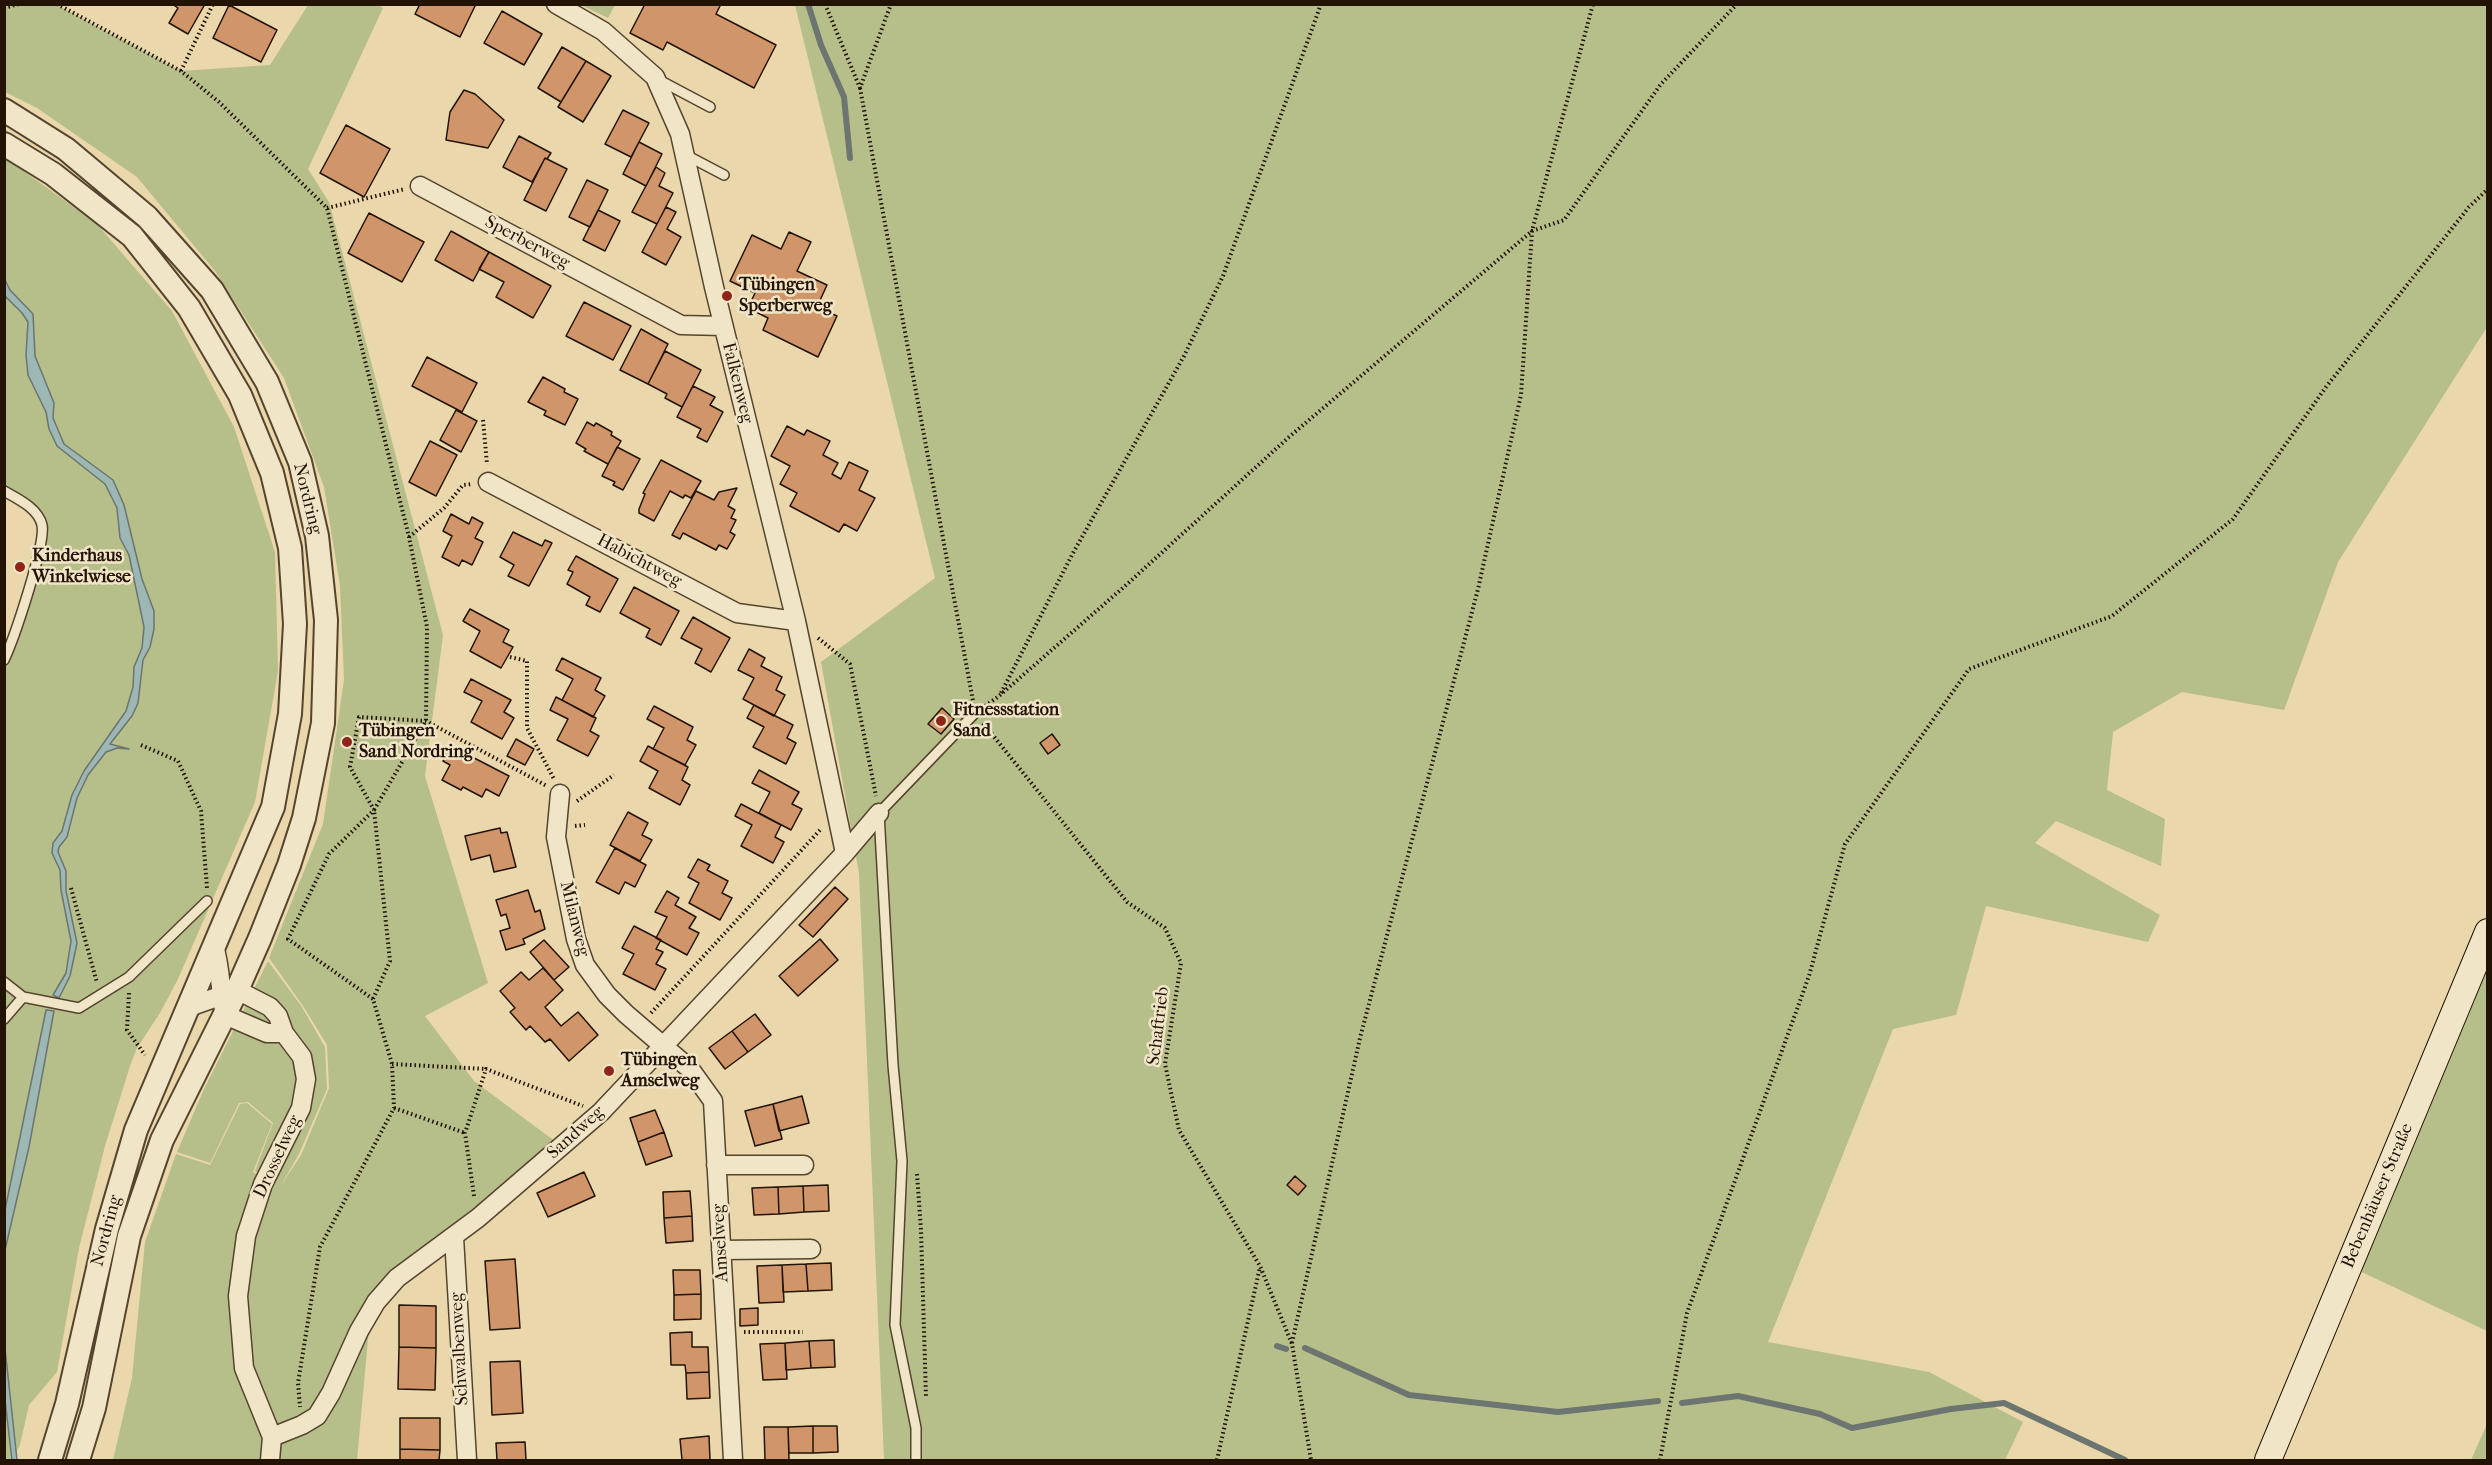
<!DOCTYPE html>
<html>
<head>
<meta charset="utf-8">
<style>
  body { margin:0 }
  #map { position:relative; width:2492px; height:1465px; overflow:hidden; background:#ead7ab; font-family:"IM FELL French Canon",serif }
  canvas { display:block }
  .frame { position:absolute; inset:0; border:6px solid #231305; pointer-events:none }
</style>
</head>
<body>
<div id="map">
<canvas width="2492" height="1465"></canvas>
<div class="frame"></div>
</div>
<script>
const c = document.querySelector('canvas').getContext('2d');
c.lineJoin = 'round';
function fill(path, color) { c.fillStyle = color; c.fill(path, 'evenodd'); }
function trace(path, color, width, dash) { c.strokeStyle = color; c.lineWidth = width; c.lineCap = dash ? 'butt' : 'round'; c.setLineDash(dash || []); c.stroke(path); }
function label(font, color, halo, rows, align = 'center') {
  c.font = font + ' "IM FELL French Canon",serif'; c.lineWidth = 5; c.setLineDash([]); c.textBaseline = 'middle'; c.strokeStyle = halo; c.fillStyle = color; for (const [text, x, y, turn = 0] of rows) {
    c.save(); c.translate(x, y); c.rotate((+turn || 0) * Math.PI / 180); c.textAlign = isNaN(turn) ? turn : align; if (halo) c.strokeText(text, 0, 0); c.fillText(text, 0, 0); c.restore();
  }
}
fill(new Path2D(`
  M377 4 383 8 308 169 329 202 443 635 425 776 488 983 425 1016 474 1081 556 1142 467 1214 396 1267 375 1290 368 1339 357 1460H113L132 1378 145 1242 176 1154 210 1165 240 1104 247 1103 272 1124 253 1172 273 1182 255 1171 273 1123 248 1102 239 1103 210 1163 177 1152 204 1089 268 961 302 1007 325 1047 327 1089 299 1154 280 1187 301 1155 329 1088 327 1045 303 1006 269 958 323 824 344 680 340 586 324 487 284 378 215 271 137 177 37 108 5 92 4 5H57L181 71 270 65 308 5Z
  M581 5H615L608 18Z
  M795 5H2487V327L2338 562 2284 710 2182 692 2113 732 2107 790 2165 819 2161 866 2056 821 2035 843 2160 915 2148 942 1986 906 1956 1015 1893 1029 1768 1342 1929 1372 2023 1422 2005 1460H884L859 873 821 662 935 578Z
  M4 157 96 223 172 311 234 427 275 552 278 671 255 802 178 979 160 1013 137 1048 131 1063 105 1146 79 1248 57 1372 29 1405 20 1445 11 1460H4V660C13 634 47 547 42 525 38 508 18 500 5 491Z
  M2487 934V1331L2349 1266Z
  M2487 1424V1460H2471Z`), '#b6be89');
const water = new Path2D(`
  M5 280 10 290 33 314 35 356 54 403 53 418 64 444 113 480 124 505 142 579 154 611V629L150 647 143 660 138 703 132 716 110 744 129 749 117 748 106 752 88 775 77 798 67 837 59 847 58 852 66 871V891L77 943 70 976 59 998 53 995 66 973 71 941 61 890 60 870 52 853 53 843 62 831 72 795 84 771 126 711 133 687 134 667 142 648 144 627 129 555 120 538 117 508 105 484 57 446 49 429 46 412 28 375 26 355 28 322 22 313 5 296Z
  M46 1010 54 1011 29 1147 5 1250V1210Z
  M4 1348H5L17 1460H12L5 1400Z`);
fill(water, '#9db7b5');
trace(water, '#6c756f', 1.5);
trace(new Path2D(`
  M808 4 821 45 844 97 850 158
  M1277 1346 1286 1349
  M1305 1348 1409 1395 1558 1412 1658 1401
  M1682 1403 1738 1396 1820 1414 1852 1428 1951 1409 2004 1403 2125 1460`), '#6c756f', 6);
const building = new Path2D(`
  M172 4H205L188 34 169 23 178 8Z
  M420 4H476L460 37 415 14Z
  M645 4H721L716 14 776 45 754 88 667 42 663 50 630 33Z
  M229 5 277 30 261 62 213 38Z
  M502 11 542 34 524 65 484 43Z
  M562 47 586 61 561 102 538 88Z
  M586 61 611 76 583 122 558 107Z
  M464 90 475 94 504 120 488 148 446 140 450 112Z
  M623 110 649 123 631 157 605 144Z
  M346 125 390 149 364 197 320 173Z
  M519 136 551 153 547 159 545 158 532 182 503 167Z
  M639 142 662 154 646 186 623 174Z
  M545 158 567 169 546 211 524 200Z
  M656 167 665 173 659 186 673 193 657 224 632 212Z
  M587 180 608 190 590 227 569 217Z
  M666 207 676 212 667 229 681 237 666 265 642 252Z
  M598 210 620 221 605 251 583 240Z
  M369 213 424 242 402 282 348 253Z
  M451 231 489 252 473 281 435 260Z
  M789 232 811 242 797 271 827 285 817 307 837 316 818 357 763 330 768 318 748 308 755 293 730 281 752 235 781 249Z
  M489 252 551 286 533 318 496 297 504 282 479 269Z
  M584 302 631 326 613 360 566 336Z
  M641 329 668 344 648 384 620 370Z
  M665 351 701 370 682 407 665 398 667 394 648 384Z
  M427 357 477 383 462 412 412 386Z
  M543 377 565 389 564 392 578 399 565 425 544 415 546 411 528 402Z
  M693 386 715 397 710 405 723 412 707 442 697 437 701 429 677 417Z
  M456 410 477 421 461 452 440 440Z
  M587 422 594 426 596 423 612 432 611 435 621 441 608 464 584 451 586 449 576 443Z
  M787 426 804 435 807 430 830 441 823 455 838 463 832 474 841 479 849 462 868 471 859 490 875 498 857 531 844 524 839 532 790 506 797 493 780 484 790 466 771 456Z
  M430 441 457 455 436 496 409 482Z
  M617 447 640 459 623 490 613 485 615 482 602 476Z
  M661 460 701 481 691 498 685 495 683 498 670 491 654 521 639 513V509L645 494 643 493Z
  M737 488 728 506 735 510 731 518 736 520 730 532 735 535 727 549 719 545 716 550 683 533 680 539 672 535 696 491 714 500 719 492Z
  M451 514 469 524 472 517 483 523 475 538 483 542 472 565 462 560 459 566 442 557 452 536 443 531Z
  M513 532 542 546 545 540 552 543 529 586 508 576 514 565 500 557Z
  M576 556 618 579 600 612 586 605 590 597 567 584 573 572 568 570Z
  M634 587 679 611 661 645 646 637 650 629 620 613Z
  M470 609 509 630 503 642 513 647 501 668 470 651 480 631 463 621Z
  M693 617 730 638 711 672 695 663 702 649 681 638Z
  M749 649 765 658 761 666 782 677 776 690 785 695 774 716 743 699 754 678 738 670Z
  M562 658 601 678 595 690 605 696 593 717 562 700 573 679 556 670Z
  M471 679 511 700 504 712 514 718 502 739 471 722 482 701 464 692Z
  M556 697 596 718 590 731 599 736 588 756 557 740 568 719 550 710Z
  M754 705 793 725 787 738 796 743 786 764 753 747 764 727 747 718Z
  M654 706 693 727 687 740 696 745 685 765 653 749 664 728 647 719Z
  M942 708 954 719 941 734 928 724Z
  M1052 734 1060 745 1048 754 1040 743Z
  M516 739 534 749 525 765 507 756Z
  M451 746 509 776 499 796 486 789 482 797 463 787 461 790 442 780 450 765 443 761Z
  M648 746 688 767 682 780 690 785 680 805 649 788 658 771 640 761Z
  M759 770 799 792 792 804 802 809 791 830 759 813 770 792 752 783Z
  M741 804 781 825 775 837 784 842 773 863 741 846 752 825 735 816Z
  M628 812 648 823 642 835 652 840 640 861 610 845Z
  M500 828 501 833 507 832 516 867 494 872 490 855 471 860 465 836Z
  M615 848 646 865 635 887 625 882 619 894 596 882Z
  M698 859 710 865 707 870 728 881 722 893 732 898 720 920 689 903 699 883 688 877Z
  M835 887 848 899 813 937 799 925Z
  M528 890 535 912 540 910 545 929 523 939 525 944 506 950 500 931 510 928 506 914 501 916 496 900Z
  M667 891 679 898 675 905 696 917 689 928 699 933 687 955 656 938 667 917 655 912Z
  M634 926 661 940 656 949 663 952 656 964 666 969 655 990 623 974 634 954 622 948Z
  M820 939 838 960 798 996 779 976Z
  M544 940 569 967 554 980 530 952Z
  M543 968 563 990 545 1007 561 1026 578 1012 598 1035 569 1061 550 1039 545 1042 530 1026 526 1030 510 1012 515 1008 500 991 521 972 529 980Z
  M755 1014 771 1035 748 1052 732 1031Z
  M732 1031 748 1052 725 1069 709 1048Z
  M802 1096 809 1123 779 1131 773 1104Z
  M773 1104 782 1139 755 1146 745 1111Z
  M655 1110 664 1132 638 1142 630 1118Z
  M664 1132 672 1156 646 1165 638 1142Z
  M584 1172 595 1196 548 1217 537 1193Z
  M1295 1176 1306 1186 1298 1195 1287 1185Z
  M828 1185 829 1211 804 1212 803 1186Z
  M803 1186 804 1212 779 1214 778 1187Z
  M778 1187 779 1214 754 1215 752 1188Z
  M690 1191 692 1216 664 1218 663 1192Z
  M692 1216 693 1241 666 1243 664 1218Z
  M515 1259 520 1328 490 1330 485 1261Z
  M831 1263 832 1290 808 1291 806 1264Z
  M806 1264 808 1291 783 1292 782 1265Z
  M782 1265 784 1302 759 1303 757 1266Z
  M673 1270H700L701 1294 674 1295Z
  M701 1294V1319L674 1320V1295Z
  M399 1305 436 1306V1348L399 1347Z
  M758 1308V1325L740 1326V1309Z
  M692 1332V1347H708L709 1372 686 1373 685 1365H671L670 1333Z
  M834 1340 835 1367 811 1368 809 1341Z
  M809 1341 811 1368 786 1370 785 1343Z
  M785 1343 787 1379 763 1380 760 1344Z
  M399 1347 436 1348 435 1390 398 1389Z
  M520 1361 523 1413 492 1415 490 1362Z
  M709 1372 710 1398 687 1399 686 1373Z
  M400 1418H440V1450L400 1449Z
  M813 1426V1453H789L788 1427Z
  M813 1426H837L838 1452 813 1453Z
  M764 1427H788L789 1460H765Z
  M709 1436 710 1460H682L680 1439Z
  M525 1442 526 1460H497L496 1443Z
  M400 1449 440 1450 439 1460H400Z`);
fill(building, '#d0966a');
trace(building, '#231305', 1.5);
const service = new Path2D(`
  M659 80 710 107
  M684 154 724 175
  M4 491C18 499 38 508 42 525 46 544 14 639 4 660
  M4 982 23 997 79 1008 129 977 207 901
  M4 1019 23 997
  M916 1460V1428L895 1325 902 1161 893 1065 879 813 975 713`);
const minor = new Path2D(`
  M556 4 603 31 655 77 680 134 714 287 796 621 845 853
  M420 186 681 325 723 326
  M488 482 737 613 796 621
  M560 794 556 837 576 939 585 965 607 995 626 1014 690 1069 713 1101 733 1460
  M214 946C221 968 220 992 225 1015L267 1033H284
  M186 1008 237 990 270 1007 278 1016 284 1033 302 1057 306 1079 301 1108 263 1184 246 1236 238 1296 244 1368 272 1437 270 1460
  M716 1165H804
  M454 1237 467 1460
  M721 1250 811 1249
  M272 1437 302 1425 317 1416 331 1393 359 1331 376 1302 397 1278 478 1218 601 1112 845 853 879 813`);
const tertiary = new Path2D(`
  M4 110 66 149 147 217 212 290 267 382 300 462 317 536 326 620 323 723 304 818 289 865 260 938 237 990 162 1140 129 1236 94 1408 78 1460
  M4 144 53 174 132 236 189 308 240 395 272 473 290 548 295 624 290 714 273 807 136 1130 107 1229 67 1404 50 1460`);
const secondary = new Path2D(`
  M2268 1460 2488 932`);
trace(service, '#55442e', 12);
trace(minor, '#55442e', 21);
trace(tertiary, '#55442e', 26);
trace(secondary, '#231305', 28);
trace(new Path2D(`
  M57 4 181 71 219 102 327 208 409 537 427 627 426 721 374 810 390 961 373 999 392 1064 394 1108 320 1247 298 1383 300 1407
  M825 4 860 88 891 4
  M4 8 19 4
  M181 71 213 4
  M860 88 973 701
  M327 208 405 189
  M483 420 487 464
  M409 537 444 508 463 485 472 484
  M818 638 850 664 876 796
  M510 657 527 661V728L554 779
  M1001 693 1073 553 1184 356 1223 276 1321 4
  M985 706 999 696 1125 586 1289 437 1532 231 1564 220 1661 84 1737 4
  M983 723 1127 902 1165 928 1181 963 1165 1064 1179 1130 1260 1266 1292 1344 1311 1460
  M141 745 178 761 201 811 207 888
  M577 801 614 775
  M575 826 585 825
  M71 888 97 983
  M129 993 127 1030 145 1055
  M373 999 288 939 329 854 374 810 350 767 359 717 426 721 547 786
  M651 1013 821 829
  M392 1064 486 1069
  M394 1108 465 1133
  M917 1174 921 1230 926 1397
  M474 1196 465 1133 486 1069 583 1106
  M744 1332H803
  M1292 1343 1360 1038 1478 589 1521 395 1532 231 1593 4
  M1217 1460 1260 1267
  M1660 1460 1687 1313 1809 976 1845 844 1969 669 2112 616 2233 519 2326 387 2469 207 2488 189`), '#231305', 4, [1.5, 3]);
trace(service, '#f1e5c8', 9);
trace(minor, '#f1e5c8', 18);
trace(tertiary, '#f1e5c8', 22);
trace(secondary, '#f1e5c8', 26);
for (const [x, y, r, color] of [
  [727,296,6,"#8f2418"],
  [20,567,6,"#8f2418"],
  [941,721,6,"#8f2418"],
  [347,742,6,"#8f2418"],
  [609,1071,6,"#8f2418"]
]) { const dot = new Path2D(); dot.arc(x, y, r, 0, 2 * Math.PI); c.fillStyle = color; c.fill(dot); trace(dot, '#f1e5c8', 2); }
label('18px', '#231305', '#f1e5c8', [
  ["Sperberweg",527,243,28],
  ["Falkenweg",737,383,76],
  ["Nordring",307,499,76],
  ["Habichtweg",639,561,28],
  ["Milanweg",574,919,76],
  ["Schaftrieb",1159,1026,-83],
  ["Sandweg",576,1133,-42],
  ["Drosselweg",278,1157,-65],
  ["Bebenhäuser Straße",2378,1196,-67],
  ["Nordring",107,1231,-75],
  ["Amselweg",721,1243,-93],
  ["Schwalbenweg",460,1349,-93]
]);
label('bold 18px', '#231305', '#f1e5c8', [
  ["Tübingen",739,286],
  ["Sperberweg",739,307],
  ["Kinderhaus",32,557],
  ["Winkelwiese",32,578],
  ["Fitnessstation",953,711],
  ["Sand",953,732],
  ["Tübingen",359,732],
  ["Sand Nordring",359,753],
  ["Tübingen",621,1061],
  ["Amselweg",621,1082]
], 'left');
</script>
</body>
</html>
